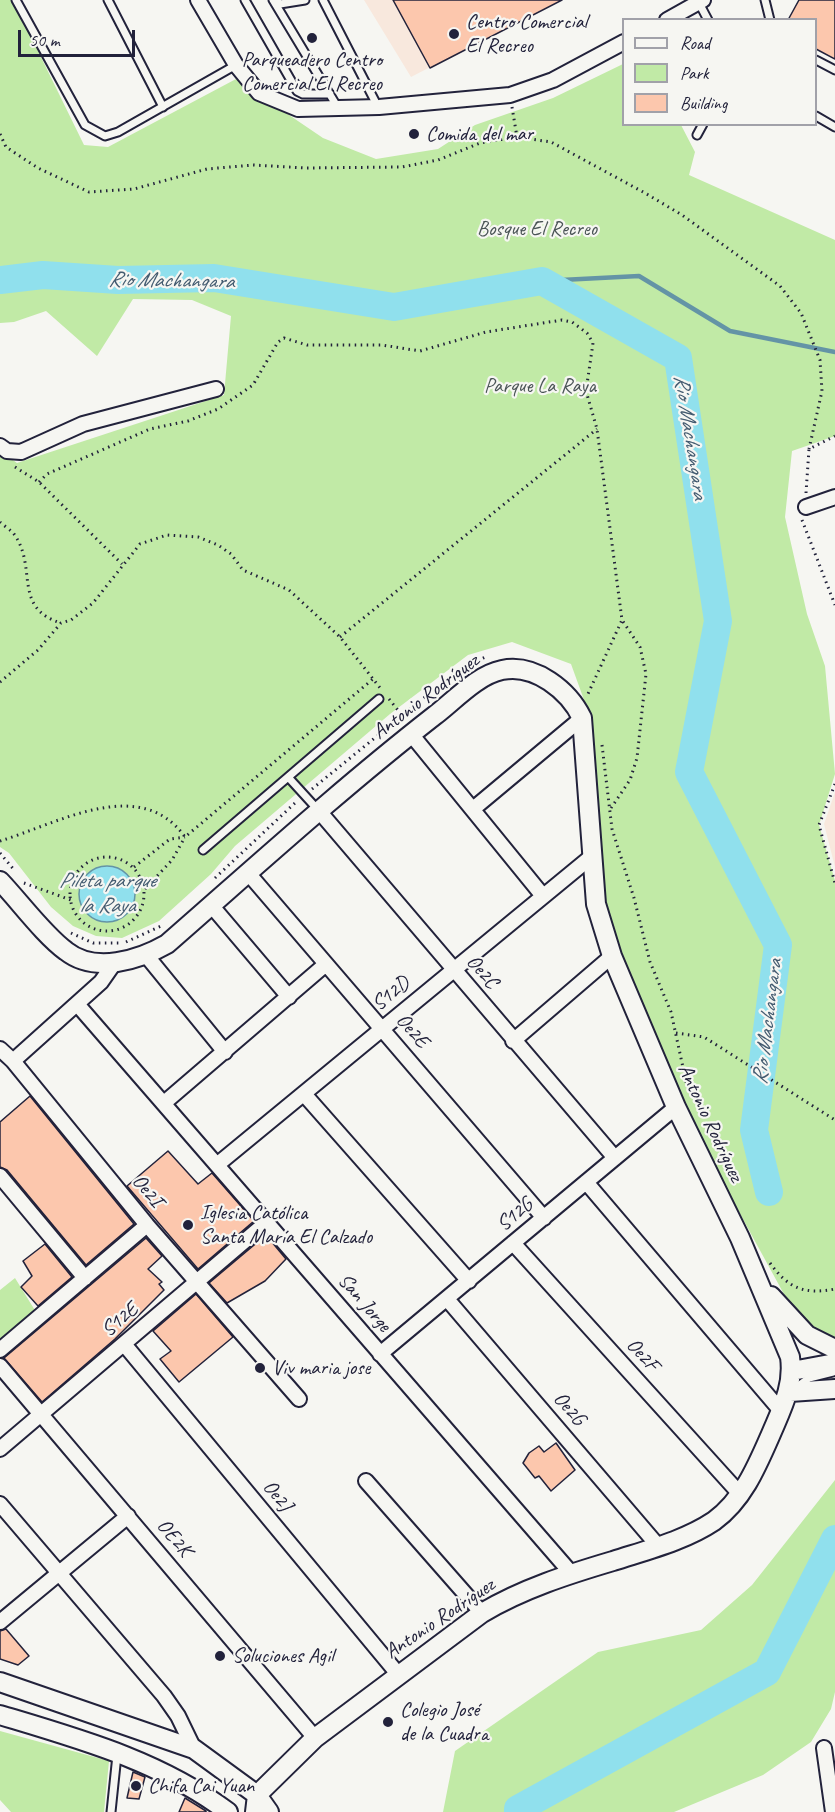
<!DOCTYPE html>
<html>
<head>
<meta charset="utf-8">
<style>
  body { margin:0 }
  #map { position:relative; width:835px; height:1812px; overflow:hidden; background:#f6f6f2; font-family:Caveat,sans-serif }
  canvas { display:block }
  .legend { position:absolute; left:622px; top:18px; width:195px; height:108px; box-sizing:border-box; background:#f6f6f2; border:2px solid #a1a1a9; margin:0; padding:8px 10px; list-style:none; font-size:18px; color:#22223b }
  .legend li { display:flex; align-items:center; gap:12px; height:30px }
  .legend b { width:30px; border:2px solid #a1a1a9 }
  .scale { position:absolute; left:18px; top:30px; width:117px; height:27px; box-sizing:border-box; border:3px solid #22223b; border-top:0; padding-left:8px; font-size:18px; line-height:21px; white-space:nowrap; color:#22223b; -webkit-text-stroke:4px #f6f6f2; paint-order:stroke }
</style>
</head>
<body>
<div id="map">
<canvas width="835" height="1812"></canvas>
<ul class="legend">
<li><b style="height:8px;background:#f6f6f2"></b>Road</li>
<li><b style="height:16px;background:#c1eaa6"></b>Park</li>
<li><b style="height:16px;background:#fcc7ad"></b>Building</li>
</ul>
<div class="scale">50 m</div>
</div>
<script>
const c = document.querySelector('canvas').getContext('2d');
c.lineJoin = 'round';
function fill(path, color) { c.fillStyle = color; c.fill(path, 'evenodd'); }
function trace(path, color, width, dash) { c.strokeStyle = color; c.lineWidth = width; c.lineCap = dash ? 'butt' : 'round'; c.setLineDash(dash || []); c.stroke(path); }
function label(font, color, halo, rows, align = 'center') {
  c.font = font + ' Caveat,sans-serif'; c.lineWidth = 4.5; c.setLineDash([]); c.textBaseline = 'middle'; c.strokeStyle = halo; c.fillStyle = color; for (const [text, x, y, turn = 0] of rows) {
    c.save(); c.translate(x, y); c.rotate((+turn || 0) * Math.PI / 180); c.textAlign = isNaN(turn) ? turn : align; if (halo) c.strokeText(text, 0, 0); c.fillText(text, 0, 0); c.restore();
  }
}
fill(new Path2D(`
  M364 0H560L411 77Z
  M835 792V867L824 824Z`), '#f8e8dd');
fill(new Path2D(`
  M0 0H13L84 145 108 147 236 79 323 138 376 159 438 149 475 125 553 98 623 64 624 124 681 125 695 152 689 175 835 240V436L792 451 785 517 807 614 825 666 835 774 819 825 835 881V1339L819 1336 791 1307 681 1106 614 955 596 852 592 722 571 664 512 642 468 655 390 714 235 846 211 874 159 921 122 938 96 936 73 926 51 907 9 853 0 847V451L17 463 224 395 231 316 192 300 133 299 97 356 46 311 14 322 0 323Z
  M15 1278 36 1312 0 1341V1290Z
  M835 1480V1692L831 1709 811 1742 763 1775 674 1812H443L455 1751 598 1652 701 1630 752 1585Z
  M0 1731 109 1761 104 1812H11L0 1800Z`), '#c1eaa6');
const water = new Path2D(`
  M79 894a28 28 0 1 1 56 0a28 28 0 1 1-56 0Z`);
fill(water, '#90e0ed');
trace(water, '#6494a6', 1.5);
trace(new Path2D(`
  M542 281 639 276 730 331 835 352`), '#6494a6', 4.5);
trace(new Path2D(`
  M0 280 43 275 118 280 214 278 394 307 542 281 678 358 718 621 689 772 778 945 754 1130 769 1192
  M518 1812V1809L767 1672 835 1539`), '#90e0ed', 28);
const building = new Path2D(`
  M393 0H562L430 68Z
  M799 0H835V59L816 49V20H788Z
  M30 1096 134 1224 86 1265 7 1170 0 1167V1122Z
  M168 1151 198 1184 212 1173 254 1221 198 1269 127 1186Z
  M266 1235 286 1259 265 1281 227 1303 209 1283Z
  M146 1238 162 1256 148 1269 162 1282 159 1284 164 1290 115 1339 42 1402 4 1358Z
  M45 1244 72 1277 38 1306 21 1287 32 1276 23 1261Z
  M196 1294 233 1337 179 1382 160 1359 171 1351 153 1331Z
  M556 1443 575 1470 551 1491 539 1476 535 1478 523 1463 529 1453 539 1446 544 1452Z
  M6 1629 29 1656 18 1665 0 1659V1631Z
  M133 1772 145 1777 139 1799 127 1798Z
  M185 1798 206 1811V1812H179Z`);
fill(building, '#fcc7ad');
trace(building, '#22223b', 1.5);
const lane = new Path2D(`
  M16 0 85 125 105 136 118 132 236 65
  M108 0 163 107
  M245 0 297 91 303 94H330
  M273 0 338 108
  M275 0 280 4 305 0
  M323 0 378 107
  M765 0 770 20
  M699 3 708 20
  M816 60 835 70
  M816 116 835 127
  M697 135 703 124
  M288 777 319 811
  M203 850 379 699
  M797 1387 809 1378 833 1372
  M111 1812 117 1755`);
const street = new Path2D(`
  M198 0 236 65 259 93 298 109 379 107 510 95 553 80 624 42
  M667 20 703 0
  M0 446 7 451 21 452 83 424 216 389
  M806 507 835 497
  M411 734 543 896
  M473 809 582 718
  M319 811 615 1158
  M248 873 544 1218
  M211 905 289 997
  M146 955 225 1052
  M77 1004 572 1574
  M513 1041 612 956
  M0 1049 13 1061 101 982 115 962
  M13 1061 147 1225 299 1399
  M304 1094 469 1281
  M164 1103 326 964
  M218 1164 591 857
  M0 1176 85 1278
  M586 1182 781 1411
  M513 1243 740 1494
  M447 1299 659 1547
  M124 1344 398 1674
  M0 1350 147 1225
  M380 1354 676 1107
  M0 1366 315 1738
  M0 1449 267 1222
  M366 1481 482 1613
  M0 1504 164 1696 178 1716 194 1749
  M0 1622 128 1516
  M824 1748 833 1812`);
const secondary = new Path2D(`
  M0 881C20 902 44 935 66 951 95 974 139 960 167 944 255 867 342 788 434 716 454 701 477 675 502 670 535 663 569 691 582 718L596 904 612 956 676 1107 740 1238 790 1357C794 1386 782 1408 771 1434 757 1466 743 1500 714 1521 684 1541 647 1550 613 1561 569 1574 522 1589 482 1613L315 1738 257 1795 255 1812
  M771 1296 807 1335 835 1349
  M792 1371 835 1363
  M790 1392 835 1389
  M0 1682 194 1749 257 1795 269 1812
  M0 1715C80 1739 160 1761 228 1812`);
trace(lane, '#22223b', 11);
trace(street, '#22223b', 18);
trace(secondary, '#22223b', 22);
trace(new Path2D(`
  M512 107 517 137 551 142 645 193 682 215 780 286 801 313 820 360 822 391 809 449
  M0 134 6 147 38 168 89 192 134 189 207 169 253 165 306 168 402 167 438 160 480 143 517 137
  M15 467 39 482 122 564
  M39 482 47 474 150 429 188 421 218 409 253 385 278 342 284 338 307 345H382L420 351 486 332 562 320 572 322 587 333 593 343 586 391 597 429 622 620 587 696
  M806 493 809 449 835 436
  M802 520 835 605
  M0 522C4 526 11 530 14 534 38 567 12 608 61 623
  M340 637 597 429
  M0 682 38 650 61 623 71 620 93 603 140 544 167 535 198 537 218 545 231 554 243 570 289 590 340 637 381 689
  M389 699 401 714
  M602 745 612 829 634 898 650 962 671 1012 687 1086
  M835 784 819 825 835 883
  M312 789 462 667 488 656
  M611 808 630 780 637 758 646 674 640 647 622 620
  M0 841C57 824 140 774 185 837L373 679
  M0 853 15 871
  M70 894a37 37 0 1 1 74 0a37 37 0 1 1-74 0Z
  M134 867 170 839 185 837
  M215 878 296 802
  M24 883 71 900
  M145 889 172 860 185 837
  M71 933 93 943H120
  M126 942 161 926
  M676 1033 704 1037 835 1120
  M770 1263C788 1288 804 1295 835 1289`), '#22223b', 3, [1.5, 4.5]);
trace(lane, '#f6f6f2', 7);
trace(street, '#f6f6f2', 14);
trace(secondary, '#f6f6f2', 18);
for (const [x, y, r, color] of [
  [454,34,6,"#22223b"],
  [312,38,6,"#22223b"],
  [414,134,6,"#22223b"],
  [188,1225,6,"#22223b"],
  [260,1368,6,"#22223b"],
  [220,1656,6,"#22223b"],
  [388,1722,6,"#22223b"],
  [136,1786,6,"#22223b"]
]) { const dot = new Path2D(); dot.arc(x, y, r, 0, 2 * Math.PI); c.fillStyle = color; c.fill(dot); trace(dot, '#f6f6f2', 2); }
label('21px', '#22223b', '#f6f6f2', [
  ["Centro Comercial",466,22],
  ["El Recreo",466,46],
  ["Parqueadero Centro",312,60,"center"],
  ["Comercial El Recreo",312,84,"center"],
  ["Comida del mar",426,134],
  ["Iglesia Católica",200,1213],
  ["Santa María El Calzado",200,1237],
  ["Viv maria jose",272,1368],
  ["Soluciones Agil",232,1656],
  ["Colegio José",400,1710],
  ["de la Cuadra",400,1734],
  ["Chifa Cai Yuan",148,1786]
], 'left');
label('21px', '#4a5456', '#f6f6f2', [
  ["Bosque El Recreo",537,229],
  ["Parque La Raya",540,386]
]);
label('21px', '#22223b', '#f6f6f2', [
  ["Antonio Rodríguez",426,697,-37],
  ["Oe2C",482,972,49],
  ["S12D",391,994,-39],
  ["Oe2E",412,1031,49],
  ["Antonio Rodríguez",710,1123,65],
  ["Oe2I",147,1191,50],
  ["S12G",515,1215,-40],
  ["San Jorge",364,1303,49],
  ["S12E",120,1320,-40],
  ["Oe2F",642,1355,48],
  ["Oe2G",569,1409,49],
  ["Oe2J",277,1496,50],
  ["OE2K",174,1538,50],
  ["Antonio Rodríguez",440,1619,-34]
]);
label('italic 22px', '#435b70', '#f6f6f2', [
  ["Rio Machangara",171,281,1],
  ["Rio Machangara",690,437,81],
  ["Pileta parque",107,881],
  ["la Raya",107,906],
  ["Rio Machangara",768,1022,-83]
]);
</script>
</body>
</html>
